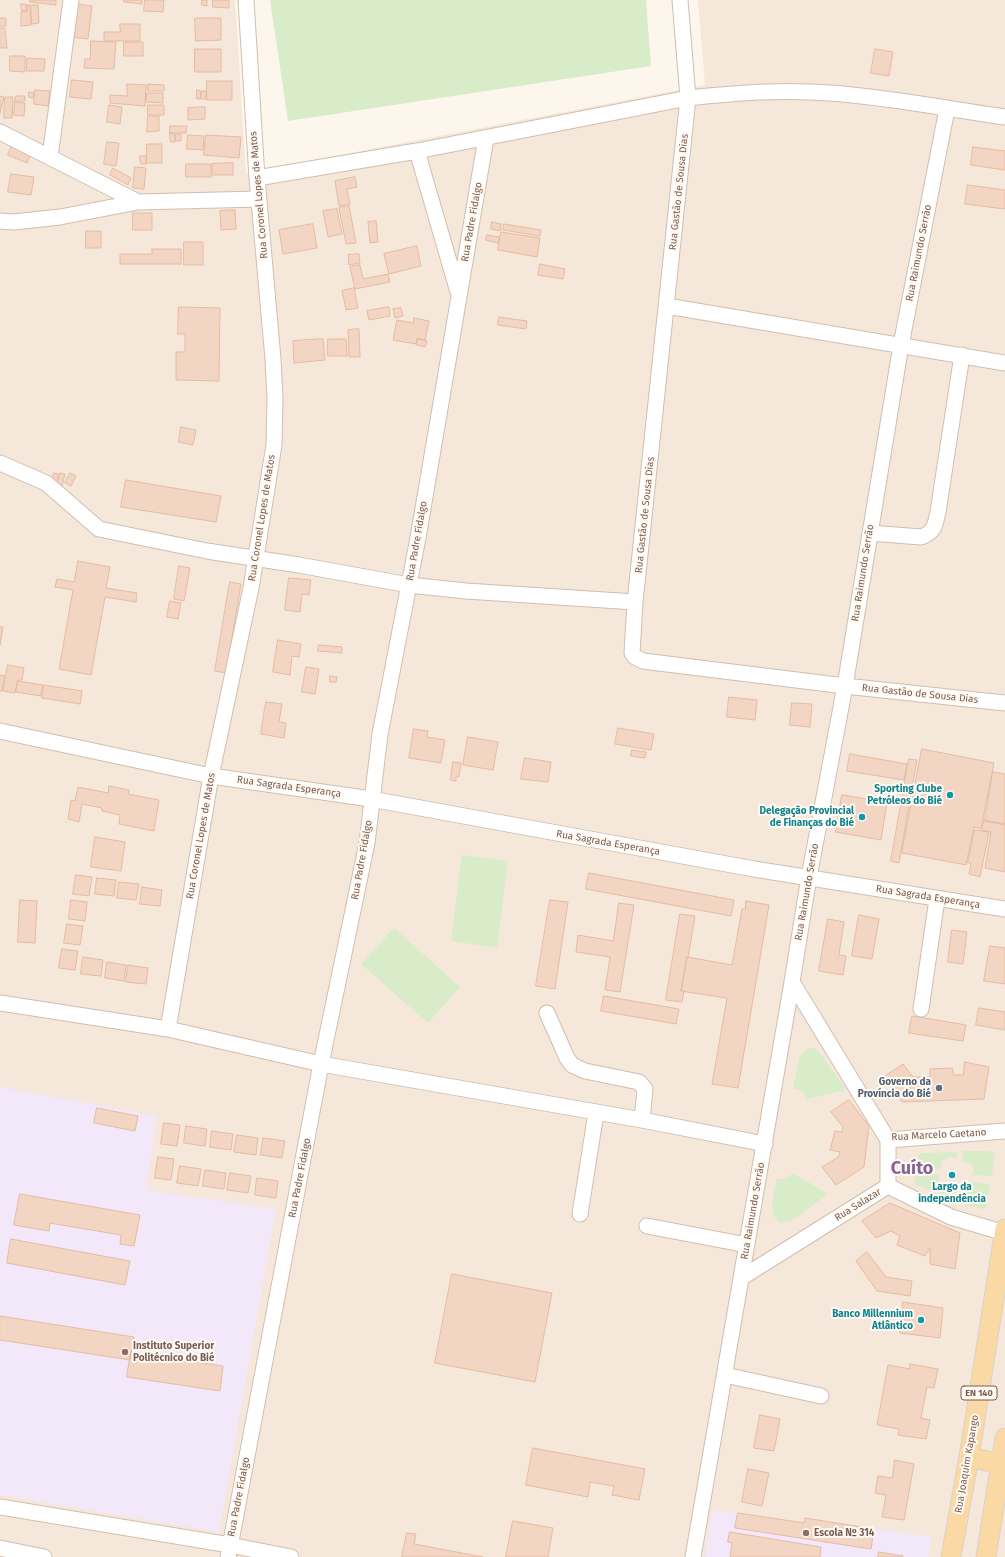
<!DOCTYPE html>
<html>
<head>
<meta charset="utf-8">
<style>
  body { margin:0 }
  canvas { display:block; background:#fdf6ec }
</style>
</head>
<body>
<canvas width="1005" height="1557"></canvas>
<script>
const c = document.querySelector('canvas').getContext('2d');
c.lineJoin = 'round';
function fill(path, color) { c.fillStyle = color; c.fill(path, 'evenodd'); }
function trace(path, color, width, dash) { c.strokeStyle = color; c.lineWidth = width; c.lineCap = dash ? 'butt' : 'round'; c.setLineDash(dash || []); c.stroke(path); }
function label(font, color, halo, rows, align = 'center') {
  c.font = font + ' "Fira Sans",sans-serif'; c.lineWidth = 4; c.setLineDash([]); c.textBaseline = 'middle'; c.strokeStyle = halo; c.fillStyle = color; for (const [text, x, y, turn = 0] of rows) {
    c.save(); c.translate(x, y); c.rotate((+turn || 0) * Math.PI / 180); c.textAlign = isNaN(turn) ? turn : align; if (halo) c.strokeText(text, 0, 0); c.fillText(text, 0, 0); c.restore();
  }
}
fill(new Path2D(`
  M0 0H235L246 173 705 85 698 0H1005V1557H0Z`), '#f5e8da');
fill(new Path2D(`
  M0 1087 157 1116 146 1190 276 1209 219 1532 0 1495Z
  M713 1510 804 1523 805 1518 931 1537 928 1557H705Z`), '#f3e8fa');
fill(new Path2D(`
  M270 0H646L651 66 288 121Z
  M462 855 508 861 497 948 451 941Z
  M394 928 460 987 428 1023 361 964Z
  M808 1048H815L820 1053 846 1090 807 1099 802 1091 793 1088 800 1055Z
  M963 1151H990L995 1154 992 1176 971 1175C977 1168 971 1163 963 1162Z
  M956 1152 957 1159C951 1156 946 1157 941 1162V1169L921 1166 917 1160 920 1153Z
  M793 1173 828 1194 791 1221 781 1223C766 1216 775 1193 777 1179H786Z
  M919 1173 940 1175 938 1182C941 1188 945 1190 952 1189L950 1196 915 1185 914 1178Z
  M970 1181 990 1185 987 1207 983 1209 956 1202 959 1192H966L970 1190 971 1185Z`), '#d8ecc9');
const building = new Path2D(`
  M30 0H56V5L30 2Z
  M124 0H142V4L124 2Z
  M145 0H164L163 12 144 11Z
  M202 0H207V6L202 5Z
  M213 0H229V8L213 7Z
  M21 4H26L27 11H22Z
  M76 4 92 6 88 39 71 37Z
  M27 5H30L31 25 21 26V12L27 11Z
  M31 5H38L39 23 32 24Z
  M0 18H6V26H0Z
  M195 18H221V40L196 41Z
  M120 24H140V41H104V32H120Z
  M0 28H5L7 48H0Z
  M91 41 116 42 114 69 84 68 85 59H90Z
  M124 42H143V56H124Z
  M195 49H221V72H195Z
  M875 49 893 52 889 76 871 73Z
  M10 56H25V72L10 71Z
  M27 58 45 59 44 71H27Z
  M72 80 93 82 91 99 70 97Z
  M207 81H232V100H207Z
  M127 84 146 85 145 106 110 103V95L127 96Z
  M148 84 164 85V91H148Z
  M35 90 50 91 48 106 34 104Z
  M197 90 201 91 200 99H197Z
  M202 91H206V99H201Z
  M29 92 34 93 33 98 29 97Z
  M147 93H163V103L146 102Z
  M0 96 4 97 0 113Z
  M16 96H25V101H15Z
  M5 97H13L12 118H4Z
  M15 102 25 103 24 116 14 115Z
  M109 105 122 107 120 124 107 122Z
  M148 105H164V115H148Z
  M205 107V119L188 120V108Z
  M148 116H159V131L147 132Z
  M170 126H187L186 133H170Z
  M170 133 175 134V142H171Z
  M176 134H181V141H176Z
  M188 135 204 136 203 150 187 149Z
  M206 135 241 137 239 158 204 155Z
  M107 142 119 143 116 166 104 164Z
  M147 144H162V163H147Z
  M12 145 31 153 27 163 8 155Z
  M973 147 1005 151V170L971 165Z
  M140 156H146V164H141Z
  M233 163V175H212V164Z
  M186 164H211V177H186Z
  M135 167 146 168 144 189 133 188Z
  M113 168 131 178 128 185 110 175Z
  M11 174 34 177 31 195 8 192Z
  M355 177 357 187 347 189 350 204 339 206 335 181Z
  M968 185 1005 190V209L965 204Z
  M349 206 356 243 346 244 339 208Z
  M337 209 342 234 328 237 323 211Z
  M235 210 236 229 221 230 220 211Z
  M133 213H152V230H133Z
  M376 221 378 242 370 243 368 222Z
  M492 222 501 224 500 231 491 229Z
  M313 224 317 248 283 254 279 230Z
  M504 224 541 230 540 236 503 230Z
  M86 231H101V248H86Z
  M501 232 540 238 537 257 498 250Z
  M487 235 499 237 498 243 486 240Z
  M184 242H203V265H184Z
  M417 246 421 266 389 274 384 254Z
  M152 249H181V264H120V254H152Z
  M359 254 360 263 349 265 348 255Z
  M540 264 565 269 563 279 538 275Z
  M360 265 363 279 388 274 390 282 355 289 350 267Z
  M354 288 358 308 346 310 342 291Z
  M179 307 220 308 219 381 176 380V352H185V334H178Z
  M389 307 390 316 369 320 367 311Z
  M401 308 403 316 395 318 393 309Z
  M499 317 527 321 526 329 498 325Z
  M414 318 429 321 425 340 417 338 416 344 393 340 397 320 413 323Z
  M359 329 360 357H349L348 330Z
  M323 339 325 360 294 363 293 341Z
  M328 339H346L347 356H328Z
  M418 339 427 341 425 347 417 345Z
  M181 427 196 430 193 445 179 442Z
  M54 473 58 474 57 486 52 485Z
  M60 473 65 474 62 486 57 485Z
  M70 473 76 476 71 486 65 483Z
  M126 480 221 496 216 522 121 507Z
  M78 561 110 567 106 588 137 593 136 602 105 597 91 675 59 669 73 590 55 587 57 579 74 582Z
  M179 566 190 568 184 601 174 599Z
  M289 578 311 580 309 595 302 594 300 612 285 610Z
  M230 582 241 584 226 673 215 671Z
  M170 601 181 603 178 619 167 617Z
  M0 627H3L0 645Z
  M278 640 301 644 299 657 292 656 290 675 273 672Z
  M319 645 342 647V653L318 651Z
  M8 665 24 668 22 680H18L15 693 3 691Z
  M306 667 319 669 315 694 302 692Z
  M0 675 5 676 2 691H0Z
  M330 676 337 677 336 682H330Z
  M18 681 43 685 41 696 16 692Z
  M44 685 82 691 80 704 42 698Z
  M729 697 757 700 755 720 727 717Z
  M266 702 282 704 279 722 286 723 284 738 261 734Z
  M792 703 812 704 810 727 790 725Z
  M618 728 654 734 651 750 615 744Z
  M414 729 428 731 427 737 445 740 441 763 409 758Z
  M468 737 498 742 493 770 463 765Z
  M922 749 994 763 981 829 974 827 966 865 902 853Z
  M632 750 646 752 645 758 631 756Z
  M850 754 907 764 904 780 847 771Z
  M525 758 551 762 548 782 521 779Z
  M909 759 917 760 912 787 904 786Z
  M453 762 461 763 459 777H456V781L451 780Z
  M993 772 1005 774V824L985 820Z
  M109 786 129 790 128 794 159 800 154 831 119 824 120 815 102 811V808L82 804 79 822 68 819 71 800 75 801 78 787 108 793Z
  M904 788 912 789 899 863 891 861Z
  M842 795 887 802 881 840 836 832Z
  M984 821 1005 825V872L985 868 991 832 982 830Z
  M975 830 989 832 980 877 969 874 971 863H968Z
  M95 837 125 842 121 871 91 867Z
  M589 873 734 900 731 916 586 889Z
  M76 875 92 877 89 896 73 894Z
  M97 878 116 880 114 896 95 894Z
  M119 882 139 884 136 900 117 898Z
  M142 887 162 890 160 906 140 904Z
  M20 900 37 901 35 943 18 942Z
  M71 900 87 902 85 921 69 919Z
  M550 900 568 902 555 989 536 986Z
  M746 901 769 905 738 1088 712 1084 727 998 681 991 687 957 732 965 742 909H745Z
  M619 903 634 905 620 992 605 990 610 957 576 952 578 935 613 941Z
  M680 914 695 916 688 958 687 957 681 991H684L682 1002 666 1000Z
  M859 915 879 919 872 959 852 956Z
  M828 919 844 922 839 955 846 956 843 975 819 971Z
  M67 924 83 926 80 945 64 943Z
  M952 930 967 932 963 964 948 962Z
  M990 946 1005 948V984L984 981Z
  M62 949 78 951 75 970 59 968Z
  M83 957 103 960 101 976 81 974Z
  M107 962 126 965 124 981 105 978Z
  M128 965 148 968 146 984 126 982Z
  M604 996 679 1009 676 1024 601 1011Z
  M979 1008 1005 1012V1030L976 1025Z
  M912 1016 966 1025 963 1041 909 1033Z
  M965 1062 989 1067 984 1099 902 1102 885 1076 903 1064 913 1077H930V1069L952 1068 954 1075H963Z
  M849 1100 869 1126 864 1167 836 1185 822 1167 838 1157 840 1152 830 1150 835 1131 842 1132 843 1127 831 1112Z
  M97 1108 138 1116 135 1131 94 1123Z
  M164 1123 180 1125 177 1146 161 1144Z
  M186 1126 207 1129 205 1146 184 1143Z
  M212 1131 233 1134 231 1150 210 1147Z
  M237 1135 258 1138 256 1155 234 1152Z
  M263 1138 285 1141 282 1158 261 1155Z
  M158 1157 174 1159 171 1180 155 1178Z
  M180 1166 201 1169 198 1186 177 1183Z
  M205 1170 226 1173 224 1189 203 1186Z
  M230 1173 251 1176 248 1193 227 1190Z
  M257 1178 278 1181 276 1198 255 1195Z
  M20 1194 140 1215 134 1246 120 1244 121 1235 50 1223 49 1231 14 1225Z
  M890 1203 960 1233 955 1269 930 1264V1248L925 1256 897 1245 900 1236 891 1231 876 1238 862 1221Z
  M11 1239 130 1261 125 1285 7 1263Z
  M867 1252 886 1277 912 1281 910 1296 877 1291 856 1261Z
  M452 1274 552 1293 535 1382 435 1363Z
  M903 1302 943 1308 940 1338 900 1333Z
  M0 1316 134 1337 130 1360 0 1340Z
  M131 1352 223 1366 220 1391 127 1377Z
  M910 1364 938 1369 934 1388 927 1387 921 1418 930 1420 926 1439 898 1435 899 1429 877 1425 888 1365 910 1369Z
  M760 1415 780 1419 774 1451 754 1448Z
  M533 1448 645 1469 639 1500 612 1495 614 1486 590 1482 588 1497 526 1485Z
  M895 1460 914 1464 904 1520 882 1517 886 1495 875 1493 878 1476 892 1478Z
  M748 1469 769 1473 762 1506 742 1502Z
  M738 1513 804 1523 805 1518 874 1529 871 1549 735 1528Z
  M513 1521 553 1528 548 1557H506Z
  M730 1532 821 1547 820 1557H730L732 1543 728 1542Z
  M407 1533 416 1534 414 1544 483 1557H402Z
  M879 1552 903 1556V1557H878Z`);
fill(building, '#f3d5c3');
trace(building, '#e6bba3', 1);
const minor = new Path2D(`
  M680 0 688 98 635 602 632 653 635 657 643 661 845 686 1005 703
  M0 132 138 202
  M417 151 458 292
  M50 157 71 0
  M257 178 417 151 688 98C735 93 783 89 830 93 889 97 947 109 1005 117
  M0 221 14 222 60 217 138 202 259 199
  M667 306 1005 363
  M0 463 46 483 99 529 207 551 299 565 409 585 466 591 635 602
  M870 533 921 537C935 532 935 525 938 512L962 355
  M0 731 211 776 371 799 754 869 1005 909
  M792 982 888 1140 1005 1131
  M0 1003 168 1029 321 1064 642 1120 765 1144
  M921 1009 937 899
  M547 1013 567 1058 572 1065 585 1071 639 1082 645 1089 642 1120
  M168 1029 211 776 251 588 274 445 275 399 273 359 257 178 246 0
  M888 1186V1140
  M580 1214 596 1113
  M647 1226 747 1245
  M741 1278 888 1186 951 1217 1005 1233
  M725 1375 821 1396
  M0 1507 230 1545 291 1557
  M0 1548 44 1557
  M228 1557 321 1064 367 843 380 734 418 538 486 138
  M693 1557 792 982 809 877 845 686 901 345 947 109`);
const major = new Path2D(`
  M969 1457 1001 1464
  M951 1557 969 1457 1005 1229
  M986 1557 1005 1438`);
trace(minor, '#d1beb0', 17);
trace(major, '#dad1cd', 21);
trace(minor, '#fff', 15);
trace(major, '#fbd9a5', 19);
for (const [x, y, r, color] of [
  [950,795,4,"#0f9aa8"],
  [862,817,4,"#0f9aa8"],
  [939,1088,4,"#5c6f8a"],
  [952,1175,4,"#0f9aa8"],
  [921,1320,4,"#0f9aa8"],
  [125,1352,4,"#8d6e63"],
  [806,1533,4,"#8d6e63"]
]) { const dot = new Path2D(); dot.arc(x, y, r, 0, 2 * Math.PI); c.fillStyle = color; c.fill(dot); trace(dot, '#fffaf3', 1.5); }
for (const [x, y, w] of [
  [979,1393,36]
]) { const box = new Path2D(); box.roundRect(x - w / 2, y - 7, w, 14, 3); c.fillStyle = '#fffaf3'; c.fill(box); trace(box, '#7a5c4d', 1); }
label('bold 9px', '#7a5c4d', null, [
  ["EN 140",979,1393]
]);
label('10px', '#7a5c4d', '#fffaf3', [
  ["Rua Gastão de Sousa Dias",679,192,-84],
  ["Rua Coronel Lopes de Matos",259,195,-95],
  ["Rua Padre Fidalgo",472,222,-80],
  ["Rua Raimundo Serrão",919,253,-79],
  ["Rua Gastão de Sousa Dias",645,515,-84],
  ["Rua Coronel Lopes de Matos",262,518,-81],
  ["Rua Padre Fidalgo",417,541,-80],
  ["Rua Raimundo Serrão",863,573,-81],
  ["Rua Gastão de Sousa Dias",920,694,6],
  ["Rua Sagrada Esperança",289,787,8],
  ["Rua Coronel Lopes de Matos",201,836,-80],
  ["Rua Sagrada Esperança",608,843,10],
  ["Rua Padre Fidalgo",362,860,-80],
  ["Rua Raimundo Serrão",807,892,-80],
  ["Rua Sagrada Esperança",928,897,9],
  ["Rua Marcelo Caetano",939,1135,-3],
  ["Rua Padre Fidalgo",300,1178,-79],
  ["Rua Salazar",858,1205,-32],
  ["Rua Raimundo Serrão",753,1211,-80],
  ["Rua Joaquim Kapango",967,1464,-80],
  ["Rua Padre Fidalgo",239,1497,-79]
]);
label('bold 10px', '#0d838f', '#fffaf3', [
  ["Sporting Clube",942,789],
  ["Petróleos do Bié",942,801],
  ["Delegação Provincial",854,811],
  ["de Finanças do Bié",854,823],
  ["Largo da",952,1187,"center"],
  ["independência",952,1199,"center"],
  ["Banco Millennium",913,1314],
  ["Atlântico",913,1326]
], 'right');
label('bold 10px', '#4e5e75', '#fffaf3', [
  ["Governo da",931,1082],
  ["Província do Bié",931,1094]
], 'right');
label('bold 10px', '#785e54', '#fffaf3', [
  ["Instituto Superior",133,1346],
  ["Politécnico do Bié",133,1358],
  ["Escola Nº 314",814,1533]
], 'left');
label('bold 18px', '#846695', '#fffaf3', [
  ["Cuíto",912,1169]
]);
</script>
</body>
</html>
